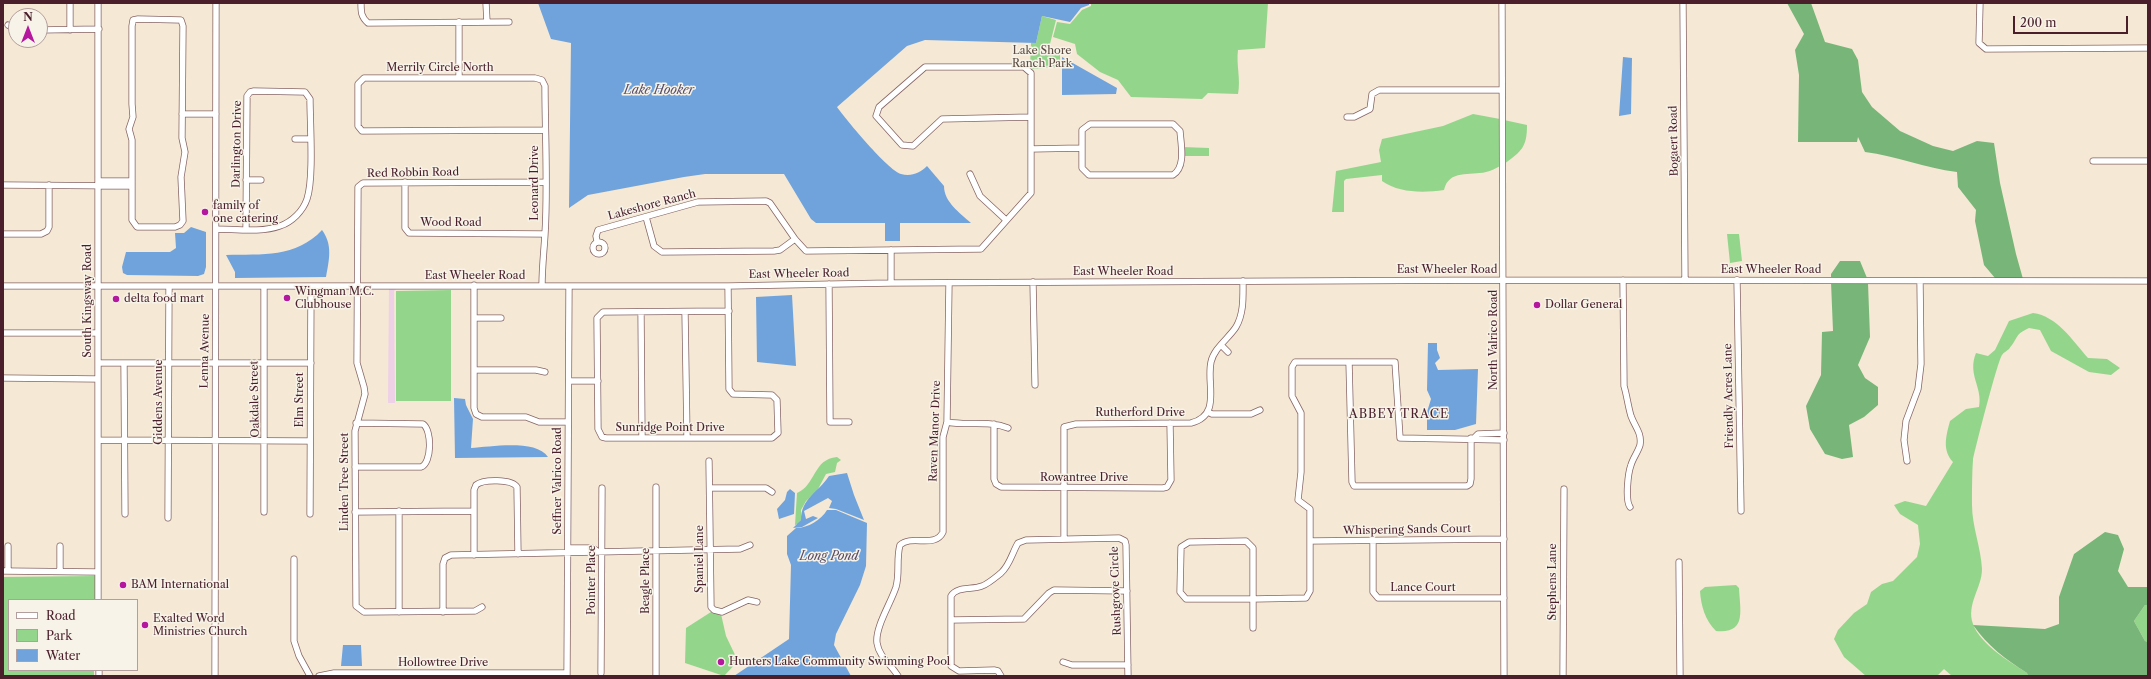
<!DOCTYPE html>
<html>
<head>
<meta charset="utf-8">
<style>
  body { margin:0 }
  #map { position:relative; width:2151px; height:679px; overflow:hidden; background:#f5e8d4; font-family:"Libre Caslon Text",serif }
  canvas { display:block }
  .frame { position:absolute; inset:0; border:4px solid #4a1f2b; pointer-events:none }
  .legend { position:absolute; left:8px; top:599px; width:130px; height:72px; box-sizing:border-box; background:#f7f3e8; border:1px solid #b29e9c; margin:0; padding:5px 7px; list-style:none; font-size:12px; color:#4a1f2b }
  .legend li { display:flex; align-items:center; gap:8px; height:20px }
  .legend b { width:20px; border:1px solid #b29e9c }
  .north { position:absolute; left:8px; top:8px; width:40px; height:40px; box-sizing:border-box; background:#f7f3e8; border:1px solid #b29e9c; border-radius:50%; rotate:0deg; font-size:11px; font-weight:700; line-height:16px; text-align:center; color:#4a1f2b }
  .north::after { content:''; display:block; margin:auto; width:14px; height:18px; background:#b5179e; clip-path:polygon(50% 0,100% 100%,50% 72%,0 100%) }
  .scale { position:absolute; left:2013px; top:16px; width:115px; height:18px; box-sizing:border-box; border:2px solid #4a1f2b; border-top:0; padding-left:5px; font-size:12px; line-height:14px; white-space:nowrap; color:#4a1f2b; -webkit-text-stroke:3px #f7f3e8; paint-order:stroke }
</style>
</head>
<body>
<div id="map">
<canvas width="2151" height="679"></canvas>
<div class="frame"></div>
<ul class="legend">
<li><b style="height:5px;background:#fff"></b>Road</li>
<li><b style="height:11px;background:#94d58c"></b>Park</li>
<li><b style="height:11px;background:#70a3dc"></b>Water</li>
</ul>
<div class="north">N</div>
<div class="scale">200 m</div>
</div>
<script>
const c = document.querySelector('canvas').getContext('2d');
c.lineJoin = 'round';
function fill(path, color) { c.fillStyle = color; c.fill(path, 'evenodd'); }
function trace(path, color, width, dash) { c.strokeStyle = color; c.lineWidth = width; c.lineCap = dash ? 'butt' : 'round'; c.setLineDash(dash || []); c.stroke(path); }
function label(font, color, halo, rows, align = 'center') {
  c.font = font + ' "Libre Caslon Text",serif'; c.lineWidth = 3; c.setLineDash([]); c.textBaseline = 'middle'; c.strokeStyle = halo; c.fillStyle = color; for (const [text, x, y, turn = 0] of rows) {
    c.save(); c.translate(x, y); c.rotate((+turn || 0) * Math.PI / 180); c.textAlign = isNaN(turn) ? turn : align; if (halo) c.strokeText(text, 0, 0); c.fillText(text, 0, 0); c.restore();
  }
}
fill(new Path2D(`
  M389 288 396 289 394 291 395 403H388Z`), '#eed0e7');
fill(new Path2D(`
  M1091 3H1268L1265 48 1238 50C1236 65 1241 79 1238 94L1208 93 1202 99 1131 97 1118 80 1100 72 1077 54 1075 44 1053 37 1057 22 1070 24 1082 10 1091 6Z
  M1042 16 1056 20 1049 48 1060 55V67L1032 69 1030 67 1031 43H1036Z
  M1473 114 1500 119V166C1496 168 1491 171 1486 172 1470 176 1449 169 1444 190 1423 193 1399 193 1382 181V175L1346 179 1344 181V212H1332L1336 171 1381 162 1379 150 1382 139 1443 126Z
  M1504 120 1527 125C1527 147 1522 151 1504 164Z
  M1182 147 1209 148V156H1182Z
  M1727 234H1739L1742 261 1730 263Z
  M451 290V401H396V291Z
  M2033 313C2057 316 2073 341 2088 358L2107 359 2120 368 2111 375 2089 372 2051 351 2040 330 2029 328C2014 335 2019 337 2009 349 2007 351 2004 352 2002 355 1998 360 1975 449 1973 460 1972 473 1972 492 1972 505 1972 526 1981 548 1982 569 1982 588 1966 604 1973 624 1980 644 2010 662 2027 673L2028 676H1952L1944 669 1937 676H1866L1844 657 1834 639 1838 630 1854 613 1867 604 1871 592 1882 584 1893 581 1917 557 1920 544 1918 525 1900 514 1894 505 1905 501 1926 506 1953 462C1942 450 1946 436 1950 421L1966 409 1979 407C1983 387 1967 375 1976 353L1988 356 1995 350 2009 321Z
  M837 457 841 460 837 463 835 472 826 474 817 491 806 501 801 510V520L798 524 795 525 797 493C816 485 813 459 837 457Z
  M95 576V600H9V670H94V676H3V577Z
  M1736 585 1739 588C1740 611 1747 634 1716 631 1705 620 1701 606 1700 591L1705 587Z
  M2145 605H2148V642L2145 641 2134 621Z
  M711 612 721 614 726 636 738 661 724 676 685 663 686 628Z`), '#94d58c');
fill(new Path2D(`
  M1787 3H1811L1825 42 1852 49 1858 60 1862 92 1872 107 1900 131 1933 146 1953 151 1977 141 1994 143 2000 183 2016 254 2023 279 1995 278 1984 265 1975 221 1976 210 1958 187 1957 172C1925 168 1896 156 1865 152L1858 137 1857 142H1798L1799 75 1795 50 1804 34Z
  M1840 261H1860L1867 278H1831V274Z
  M1831 282 1868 283 1870 337 1858 365 1865 378 1878 387V405L1864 417 1849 425 1853 457 1842 459 1825 454 1810 429 1806 406 1821 375 1822 332 1833 331Z
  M2105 532 2118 535 2124 549 2118 571 2128 587H2148V605H2145L2134 621 2145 641 2148 642V676H2028L2027 673C2005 659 1988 646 1973 625L2045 629 2059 624V597L2074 554Z`), '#77b678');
fill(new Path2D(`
  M538 3H1089V5L1081 8 1070 22 1042 16 1036 43 925 40 907 46 837 107C847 121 888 170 901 174 911 177 920 173 927 166L944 186C944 202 960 213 971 223H900V241H885V223H816L811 219 784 174H705L684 177 588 195 569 208 571 43 551 39Z
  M1062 57 1117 88 1116 94 1062 95Z
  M1623 57 1632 58 1631 114 1619 116Z
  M191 227 206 232V267L204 274 198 276 127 275 123 273 122 267 126 252H170L176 248 175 233H184Z
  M322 230C333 245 329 260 326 277L235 278V272L226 255C262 254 296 258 322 230Z
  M792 295 796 366 757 362 756 297Z
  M1428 343H1437V350L1440 358 1435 363 1438 370 1478 369 1476 424 1455 430H1427V412L1431 399 1427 390Z
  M454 398 465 399 466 405 473 419 471 448C491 447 536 439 548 457L455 458Z
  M847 473 854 495 864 520 836 509 829 508 832 501 828 498 804 511 806 519 813 516 818 518 802 527 793 528 801 520C801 498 818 493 829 476Z
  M790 489 795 493 794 514 779 519 777 509 785 500 787 492Z
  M827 510H836L867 523 866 566 860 585 836 634 834 645 851 676H734L789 639 791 565 787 554V536L796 528C808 528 821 520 827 510Z
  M343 645H361L362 666H341Z`), '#70a3dc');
const minor = new Path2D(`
  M361 3C361 12 361 17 368 23L509 22
  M486 3 487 22
  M1502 3 1504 676
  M1683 3 1685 280
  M1980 3 1979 43 1986 49 2148 48
  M138 19 181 20 183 26 182 138 185 152 181 177 183 221 180 225 175 227H137L132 220V140L129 129 133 117 132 104V26L133 20Z
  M8 25 16 29
  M40 30 99 29
  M70 30V3
  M925 67H1024L1031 73V117L942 119 913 146 902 145 876 116 879 107Z
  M459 78V22
  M182 114H216
  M1347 117H1354L1370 109 1372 94 1379 90H1502
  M1090 124H1173L1180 131C1181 145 1186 167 1173 175H1089L1082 168V130Z
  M295 139H310
  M1031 149 1081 148
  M2093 161H2148
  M970 174 980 196 1006 220
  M246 180H261
  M99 181H132
  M405 182V228L409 233 545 234
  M3 185 132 186
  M646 217 654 246 662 252 774 251 780 250 795 239
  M216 229C235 229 261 233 280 226 292 222 303 211 307 199 314 178 310 124 310 99L305 92 254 91 250 92 247 96 246 229
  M3 234H41L47 231 49 227V185
  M597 241 596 236 598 230 698 202 766 201 770 203 795 239 806 251 981 249 1031 193V117
  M593 248a6 6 0 1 1 12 0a6 6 0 1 1-12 0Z
  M891 250V283
  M1623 280 1624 386C1627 396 1628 406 1631 416 1635 427 1642 433 1640 445 1638 452 1633 458 1631 465 1628 473 1625 500 1630 507
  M1737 280 1741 511
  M1033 282 1035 385
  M829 284 830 422H849
  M474 285V408L476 414 482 417H526L539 422H568
  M3 286H728L891 283 1504 280 2148 281
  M264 286V512
  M542 286C542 268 544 251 545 234 548 187 545 134 545 86L542 80 535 78H364L358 84V126L362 131 545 130
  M728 286 729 389 733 394 772 395 777 400 778 433 772 438H606L602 437 598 429 597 318 603 312 729 311
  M641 312 642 438
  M685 312 687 437
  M475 318H501
  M3 333H98
  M1221 345 1228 352
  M1349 362 1352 482 1354 486H1467L1470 484 1471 479V438
  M98 363H311
  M124 364 125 514
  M475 370H536L545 372
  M3 378 98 379
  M569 381H598
  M1208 412 1212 414H1251L1260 410
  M947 422C967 426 989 420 1008 428
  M994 424V479L996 484 1001 487 1163 488 1167 487 1171 480 1170 423
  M1474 438 1478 434 1504 433
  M98 440 310 441
  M709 461 711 607 714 610 722 612 748 600 757 602
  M1907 461 1904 440 1906 421 1918 389 1921 364 1920 281
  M355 467H421C432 463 432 430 423 424L356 423
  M710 488H766L772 492
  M355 512 474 511
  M310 514 311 286
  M168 518 169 286
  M1064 539V427L1076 424 1191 423C1222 415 1206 384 1211 362 1214 348 1229 338 1236 327 1244 313 1243 297 1243 281
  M1246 541 1253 548V599H1186L1180 592 1181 547 1189 542Z
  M1310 541 1504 539
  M1373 541V592L1378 598H1504
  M8 546V571
  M60 546V571
  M568 548H593L597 551
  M474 555V490L476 485C483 479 512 479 517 487L518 554
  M294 559V641L299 656 310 676
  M1679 562 1680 676
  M3 571 98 572
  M98 600V3
  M482 607 475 611 364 612 356 606 355 431 365 394 364 387 357 363 358 187 363 183 545 182
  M399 612V511
  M443 612V564L445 558 451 555 740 549 750 545
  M951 620 1024 619 1049 593 1054 590 1127 591
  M1253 628V599L1306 598 1310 591V509L1298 500 1301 472V413L1292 396V367L1295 362H1395L1400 438 1504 440
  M1063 662 1072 665H1128
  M99 670V676
  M601 673 602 488
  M215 676 216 3
  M319 676 334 673H567
  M567 676 569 286
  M656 676V487
  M898 676C891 664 879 657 877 643 875 627 891 603 896 587 900 573 896 559 900 545 912 534 935 549 943 532V437L947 422 949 283
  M1001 676 998 671 994 670 959 671 951 666V596C957 586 972 590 982 586 988 584 996 577 1001 573 1010 565 1012 553 1018 543L1026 540 1119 538 1125 541 1126 545 1128 676
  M1563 676 1564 489`);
trace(minor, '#866566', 7);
trace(minor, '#fff', 5.5);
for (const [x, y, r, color] of [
  [205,212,4,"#b5179e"],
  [287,298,4,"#b5179e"],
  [116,299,4,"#b5179e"],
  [1537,305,4,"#b5179e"],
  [123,585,4,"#b5179e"],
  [145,625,4,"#b5179e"],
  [721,662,4,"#b5179e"]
]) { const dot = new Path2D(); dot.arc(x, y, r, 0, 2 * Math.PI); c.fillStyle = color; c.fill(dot); trace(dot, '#f7f3e8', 1.5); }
label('11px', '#5c4c43', '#f7f3e8', [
  ["Lake Shore",1042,51],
  ["Ranch Park",1042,64]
]);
label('11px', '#4a1f2b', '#f7f3e8', [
  ["Merrily Circle North",440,68],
  ["Bogaert Road",1674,141,-91],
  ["Darlington Drive",237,144,-89],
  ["Red Robbin Road",413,173,-1],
  ["Leonard Drive",535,183,-90],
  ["Lakeshore Ranch",652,205,-15],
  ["Wood Road",451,223],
  ["East Wheeler Road",1447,270],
  ["East Wheeler Road",1771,270],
  ["East Wheeler Road",1123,272],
  ["East Wheeler Road",799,274,-1],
  ["East Wheeler Road",475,276],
  ["South Kingsway Road",88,301,-90],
  ["North Valrico Road",1494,340,-90],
  ["Lenna Avenue",205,351,-89],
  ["Friendly Acres Lane",1729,396,-91],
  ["Oakdale Street",255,399,-91],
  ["Elm Street",300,400,-90],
  ["Giddens Avenue",159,402,-90],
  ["Rutherford Drive",1140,413],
  ["Sunridge Point Drive",670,428],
  ["Raven Manor Drive",935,431,-88],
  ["Rowantree Drive",1084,478],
  ["Seffner Valrico Road",558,481,-90],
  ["Linden Tree Street",345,482,-90],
  ["Whispering Sands Court",1407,530,-1],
  ["Spaniel Lane",700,559,-90],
  ["Pointer Place",592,580,-90],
  ["Beagle Place",646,581,-90],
  ["Stephens Lane",1553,582,-90],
  ["Lance Court",1423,588],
  ["Rushgrove Circle",1116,591,-92],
  ["Hollowtree Drive",443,663]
]);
label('11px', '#4a1f2b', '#f7f3e8', [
  ["family of",213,206],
  ["one catering",213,219],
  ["Wingman M.C.",295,292],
  ["Clubhouse",295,305],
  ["delta food mart",124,299],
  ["Dollar General",1545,305],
  ["BAM International",131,585],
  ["Exalted Word",153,619],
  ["Ministries Church",153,632],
  ["Hunters Lake Community Swimming Pool",729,662]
], 'left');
label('italic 12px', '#574d69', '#f7f3e8', [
  ["Lake Hooker",659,91],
  ["Long Pond",829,557]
]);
c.letterSpacing = '1px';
label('12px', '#4a1f2b', '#f7f3e8', [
  ["ABBEY TRACE",1399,415]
]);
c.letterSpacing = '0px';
</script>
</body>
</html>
